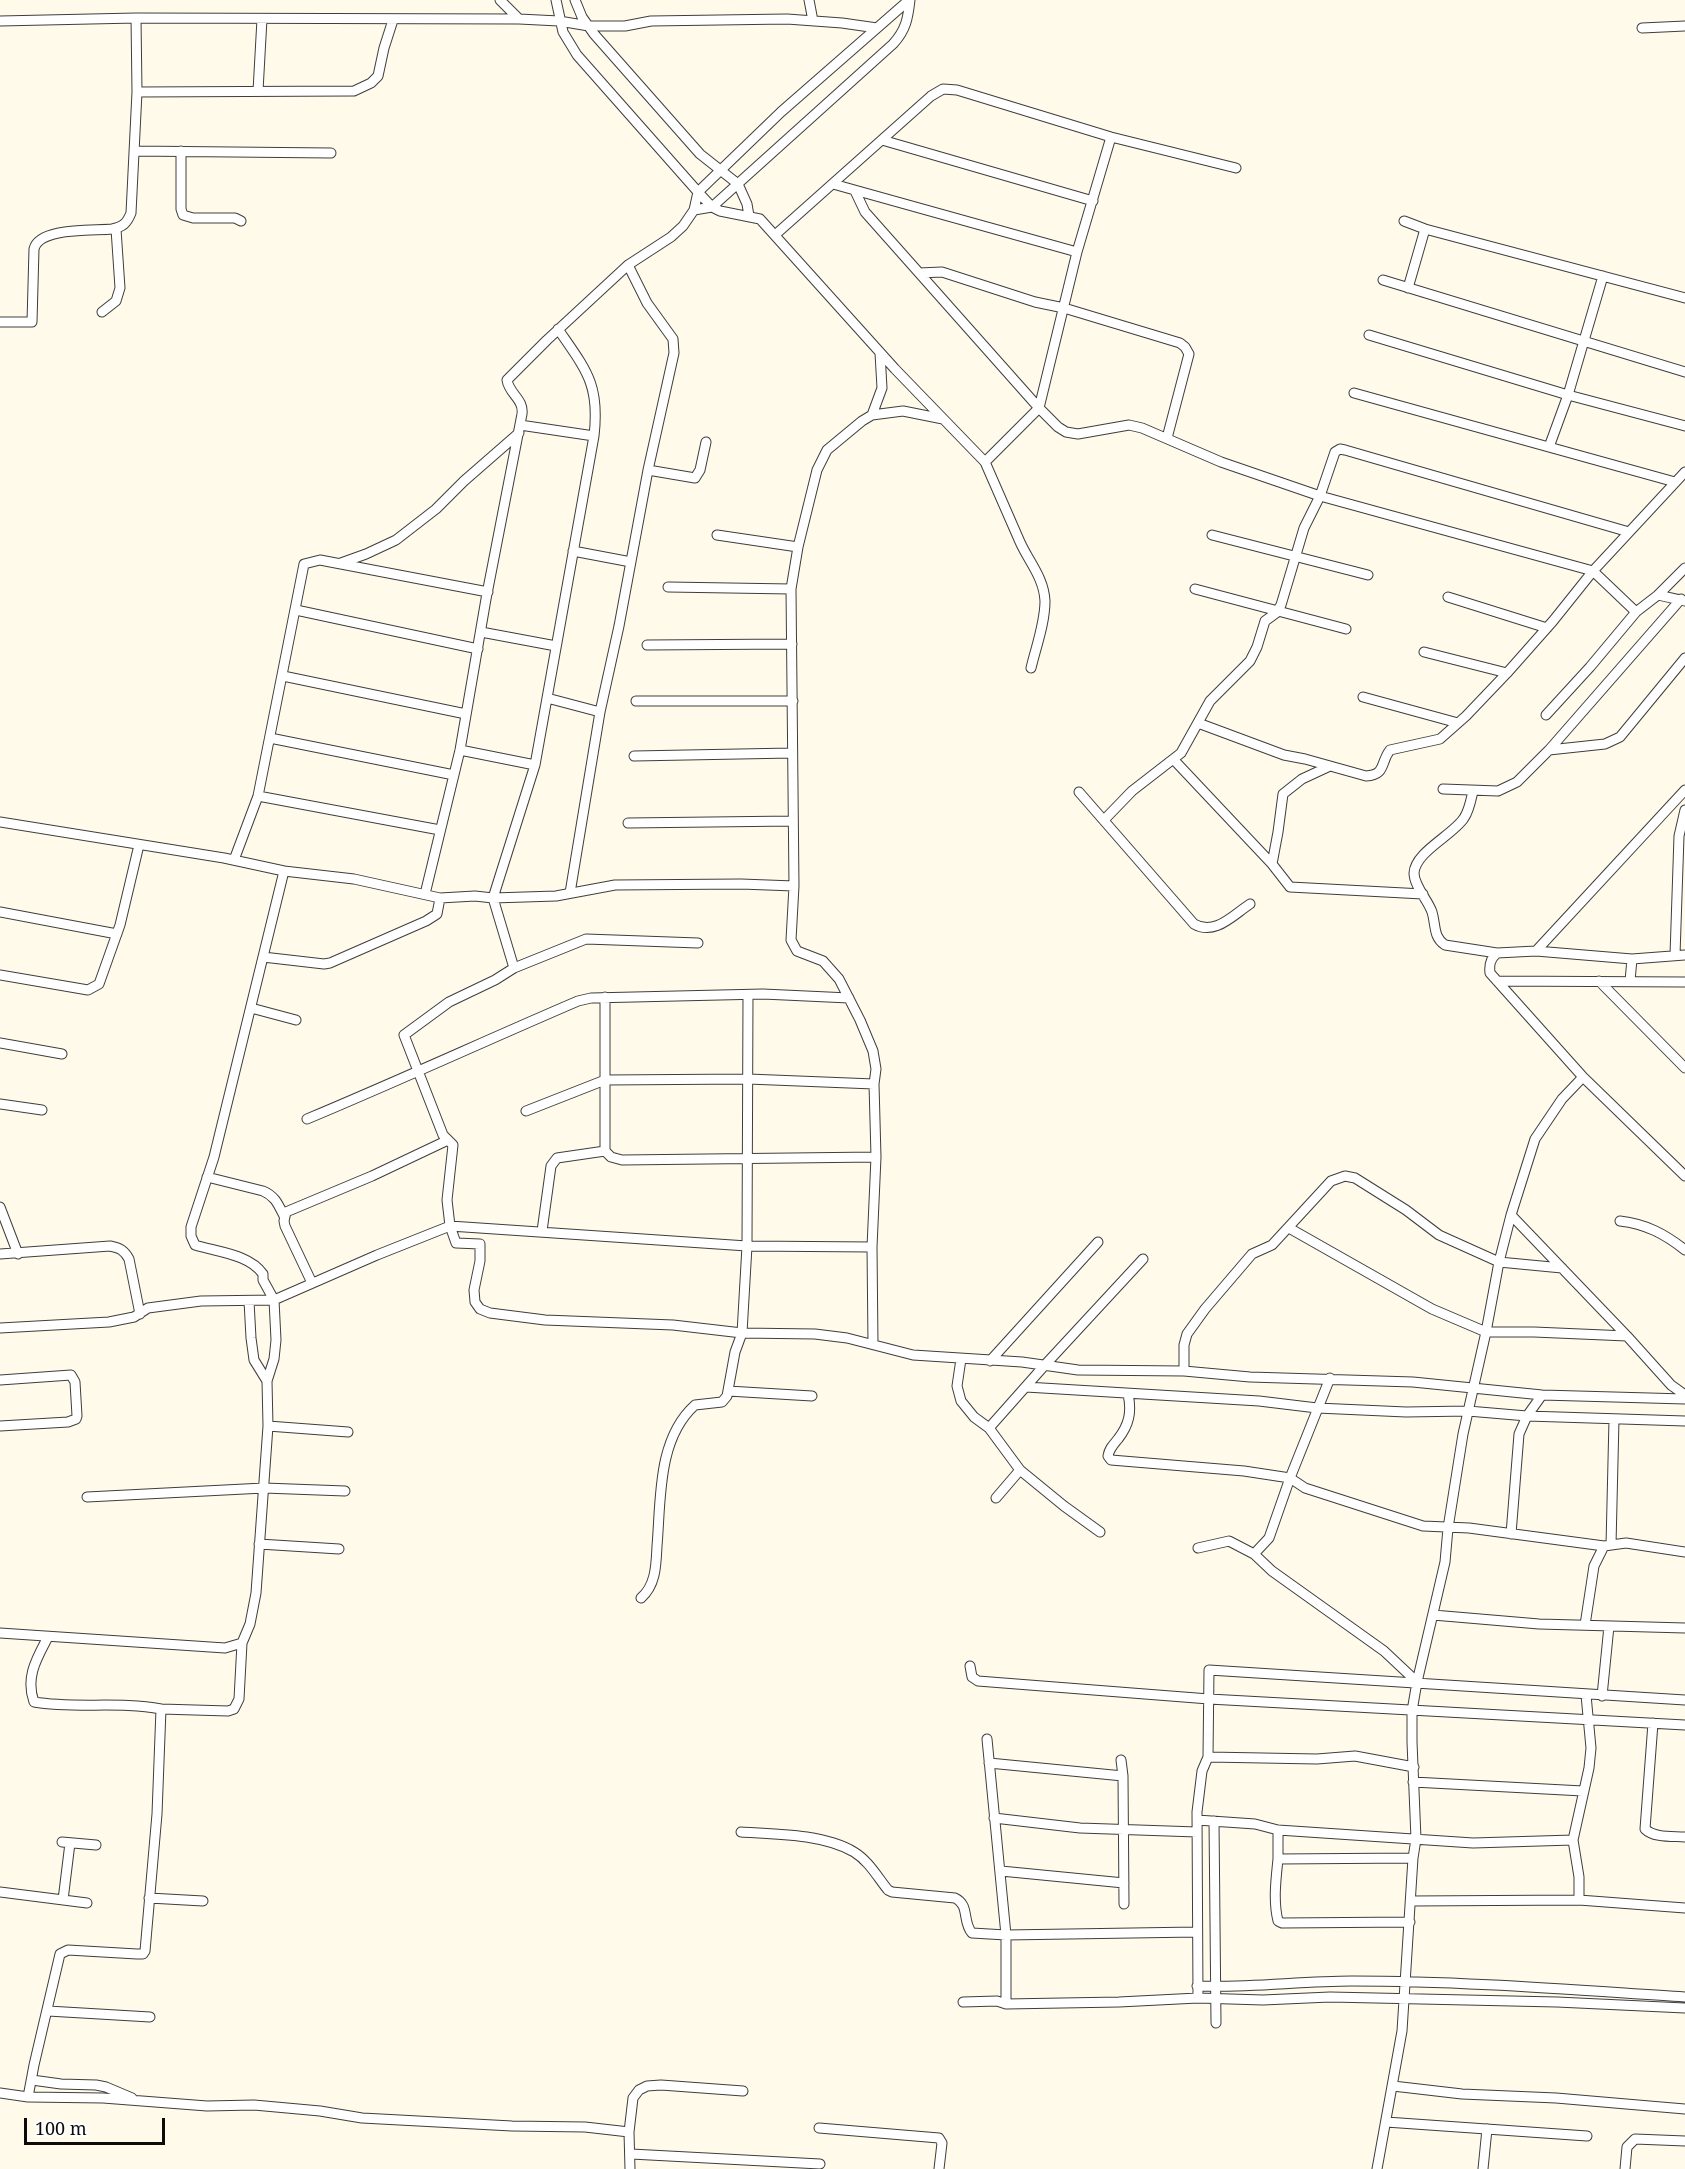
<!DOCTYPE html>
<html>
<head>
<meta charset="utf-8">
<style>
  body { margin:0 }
  #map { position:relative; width:1685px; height:2169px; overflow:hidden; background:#fffae9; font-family:"Noto Serif",serif }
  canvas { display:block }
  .scale { position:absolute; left:24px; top:2118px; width:141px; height:27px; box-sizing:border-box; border:3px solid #0b0b0b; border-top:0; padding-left:8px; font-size:18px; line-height:21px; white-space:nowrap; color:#0b0b0b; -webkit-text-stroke:4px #fff; paint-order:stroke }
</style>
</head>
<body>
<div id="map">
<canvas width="1685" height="2169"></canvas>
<div class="scale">100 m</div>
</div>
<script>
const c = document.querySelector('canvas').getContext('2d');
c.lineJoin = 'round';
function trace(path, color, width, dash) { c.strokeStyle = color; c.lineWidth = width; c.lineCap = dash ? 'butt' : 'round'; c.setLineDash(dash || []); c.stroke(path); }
const minor = new Path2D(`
  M500 0 519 19
  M556 0 563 32 577 55 698 192 712 207 720 211 760 219 895 369 985 462
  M575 0 582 17 594 34 700 154 738 184 747 204 749 216
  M809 0 813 21
  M0 21 136 18 519 19 559 21 589 26H625L651 21 787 19 842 23 877 28
  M1642 28 1685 26
  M258 91 262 19
  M137 92 354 91 371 83 378 76 384 48 393 20
  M882 140 1093 201
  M134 151 331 153
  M181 151V209L183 215 193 218H235L241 221
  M833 184 1077 252
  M855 191 865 212 1039 408
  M694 210 712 207 893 44C906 30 908 18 910 0
  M1404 221 1425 229 1685 298
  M775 235 931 96 943 89 957 90 1111 137 1236 168
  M919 273 942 272 1035 302 1064 308 1180 343 1185 347 1189 354 1167 438
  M1383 280 1685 372
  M1408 288 1425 229
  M102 312 116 301 120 288 116 229
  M0 322H32L34 249C39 227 93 231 112 229 123 227 127 223 131 213L137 92 136 18
  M558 329C586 370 600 384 594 436L535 765 493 898 514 968 495 980 449 1002 404 1035 443 1135 453 1145 447 1200 450 1226 747 1246 742 1333 735 1352 727 1396 722 1402 695 1405C657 1439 661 1500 657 1546 656 1565 656 1585 641 1598
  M1369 335 1568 395 1685 426
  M1354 393 1675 482
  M1039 408 1077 252 1111 137
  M872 415 882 388 880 353
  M520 425 594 436
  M1549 447 1568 395 1603 276
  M648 470 695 478 700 470 706 442
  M717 535 798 547
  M1212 535 1368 575
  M573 551 631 562
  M341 563 366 554 396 540 436 509 464 481 519 433
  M668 587 791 589
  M1195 589 1346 629
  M1658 595 1685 568
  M1448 597 1547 628
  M296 610 478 649
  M481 632 556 646
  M647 645 792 644
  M1424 652 1507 673
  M1031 668C1036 647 1045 623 1045 601 1044 578 1029 562 1020 542 1008 515 997 489 985 462L1039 408 1058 427 1066 432 1078 434 1129 425 1142 428 1221 462 1320 496 1593 571 1636 612 1658 595 1685 601
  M283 676 466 714
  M1363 697 1458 723
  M547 698 600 712
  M636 701H793
  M1546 715 1590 667 1636 612
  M1198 723 1284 755 1305 759 1366 776C1386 775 1380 763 1390 750L1440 739 1466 716 1507 673 1553 621 1593 571 1685 472
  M270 738 454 775
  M460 750 535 765
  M1549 750 1605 744 1620 737 1685 658
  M634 756 792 753
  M1174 760 1272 864
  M1330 766 1302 779 1283 794 1278 832 1272 864 1290 887 1423 894
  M1443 789 1498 791 1517 782 1549 750 1681 599
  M1473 791C1471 800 1469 811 1464 818 1453 835 1415 852 1414 873 1414 886 1428 900 1432 912 1436 925 1433 937 1445 945L1497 953
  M1079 792 1194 924C1215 936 1233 915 1250 904
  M258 796 440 830
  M1104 820 1132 791 1181 753 1210 701 1250 661 1257 647 1265 621 1276 613 1281 605 1304 528 1320 496 1335 452 1340 449 1345 450 1629 532
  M0 822 224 858 284 871 214 1157 191 1227V1236L195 1245C217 1252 249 1254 263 1274V1280L274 1300 276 1340 274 1359 267 1381 268 1426 256 1593 250 1624 242 1643 225 1648 0 1633
  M628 823 793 821
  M234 860 258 796 304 564 320 560 488 592
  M284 871 354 879 440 898 475 896 493 898 556 896 615 885 741 884 794 886
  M570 893 600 712 619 626 648 470 674 353 673 339 647 303 628 265
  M425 894 460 750 486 599 522 414C524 399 509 394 507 380L547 340 628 265 671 237 683 226 694 210 698 192 781 112 909 0
  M0 912 117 934
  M1536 951 1685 790
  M1675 955 1679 836 1685 810
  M263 957 324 964 330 963 426 921 437 914 440 898
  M514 968 586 939 698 943
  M0 975 88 990 99 984 120 925 139 845
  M1497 981 1685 982
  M1599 981 1685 1068
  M1630 981 1632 959
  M748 995 747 1246 872 1247
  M605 997V1151L611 1157 622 1160 876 1157
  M251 1008 296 1020
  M0 1043 62 1054
  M1583 1077 1685 1176
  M0 1104 42 1110
  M526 1111 605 1080 748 1079 874 1084
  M307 1119C398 1081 487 1040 578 1001L591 998 763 994 849 998
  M207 1177 263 1191C275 1196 278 1204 284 1216
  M0 1207 18 1254
  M1511 1215 1627 1336
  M1620 1221C1646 1224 1665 1234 1685 1250
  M1289 1228 1432 1309 1486 1332H1534L1627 1336 1671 1385 1685 1395
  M542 1231 551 1166 557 1158 605 1151
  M0 1254 110 1246C120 1248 124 1250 129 1259L140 1314
  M312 1283 285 1226 284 1221 286 1212 372 1176 448 1140
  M249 1301 251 1338 254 1360 267 1381
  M0 1328 109 1322 134 1317 148 1308 201 1301 274 1300 377 1255 450 1226 456 1243 480 1244V1261L474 1290 475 1302 480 1309 490 1313 545 1320 673 1325 742 1333 815 1334 847 1338 913 1355 1022 1362 1078 1370 1184 1371 1250 1377 1413 1382 1542 1395 1685 1399
  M873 1344 872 1247 876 1157 874 1084 876 1069 873 1051 860 1020 839 979 823 961 797 951 791 940 794 886 791 589 798 547 817 470 827 450 862 421 872 415 903 411 943 419
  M961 1359 957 1386 961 1401 974 1417 989 1428 1020 1470 996 1498
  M990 1361 1098 1242
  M1184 1371V1345L1187 1334 1205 1309 1252 1254 1272 1245 1331 1181 1345 1176 1355 1178 1406 1210 1439 1235 1499 1262 1562 1268
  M0 1380 71 1375 75 1382 77 1416 76 1419 68 1422 0 1426
  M1026 1387 1259 1401 1317 1408 1406 1412 1468 1411 1527 1416 1685 1421
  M728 1391 812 1396
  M1128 1394C1132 1412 1129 1425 1118 1439 1113 1445 1109 1449 1108 1456L1111 1460 1244 1471 1290 1478 1330 1378
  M268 1426 348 1432
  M989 1428 1044 1366 1143 1259
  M1020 1470 1064 1506 1100 1532
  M87 1497 264 1488 345 1491
  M1511 1534 1519 1434 1527 1416 1542 1395
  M259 1544 339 1549
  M1611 1545 1614 1419
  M1198 1548 1229 1541 1254 1554
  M1433 1615 1539 1624 1685 1628
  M1585 1625 1594 1566 1604 1546
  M970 1666 972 1677 978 1681 1209 1699 1685 1725
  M1417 1682 1384 1651 1272 1571 1254 1554 1269 1538 1290 1478 1305 1488 1423 1526 1469 1528 1604 1546 1626 1543 1685 1552
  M1602 1696 1609 1626
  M161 1709 228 1711 234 1709 239 1699 242 1643
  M1653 1723 1645 1829C1654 1838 1673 1836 1685 1837
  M987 1739 1006 1935V2004
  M1208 1757 1317 1759 1355 1756 1414 1767
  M1121 1760 1123 1776 1124 1904
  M989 1763 1123 1776
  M1413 1782 1583 1791
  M994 1818 1080 1828 1197 1832
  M1197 1820 1255 1824 1278 1830 1473 1843 1573 1840
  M1214 1821 1216 2023
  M1278 1830V1859
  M741 1832C775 1834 824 1834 854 1852 869 1861 878 1878 888 1890L892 1892 955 1898C970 1905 962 1922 972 1933L1006 1935 1196 1932
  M62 1842 96 1845
  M1001 1871 1124 1883
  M0 1892 87 1903
  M149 1898 203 1901
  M63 1900 70 1843
  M1579 1900 1685 1908
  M1411 1901 1579 1900V1877L1573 1840 1589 1768 1591 1748 1586 1695
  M1410 1922 1282 1923 1278 1921C1273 1901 1276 1879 1278 1859L1413 1858
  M1197 1986C1249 1988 1301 1981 1352 1981 1463 1981 1574 1990 1685 1997
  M1198 1998 1263 2000 1330 1997 1557 2002 1685 2008
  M963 2002 997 2001 1006 2004 1119 2002 1198 1998 1197 1812 1202 1771 1208 1757 1209 1670 1685 1700
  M48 2011 150 2017
  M32 2080 61 2084 96 2085 106 2087 132 2098
  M1393 2086 1462 2094 1556 2098 1685 2109
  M0 2093 28 2097 103 2098 207 2106 254 2105 320 2111 362 2118 512 2126 585 2127 629 2132 630 2169
  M28 2097 34 2065 60 1954 68 1950 137 1954H143L145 1951 157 1814 161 1709C119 1701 76 1709 34 1702 25 1677 37 1658 48 1637
  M1386 2122 1587 2136
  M819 2128 939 2138 942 2143 939 2169
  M629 2132 633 2098 639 2090 647 2086 661 2085 743 2091
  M631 2154 820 2164
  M1377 2169 1402 2031 1413 1858 1416 1839 1412 1742V1711L1417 1682 1445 1562 1448 1528 1463 1434 1486 1332 1499 1262 1511 1215 1535 1139 1562 1099 1583 1077 1490 973C1489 965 1490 959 1497 953L1536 951 1632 959 1685 955
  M1483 2169 1487 2129
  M1625 2169 1627 2147 1635 2139 1685 2141`);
trace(minor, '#3e3e3e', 11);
trace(minor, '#fff', 9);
</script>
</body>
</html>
